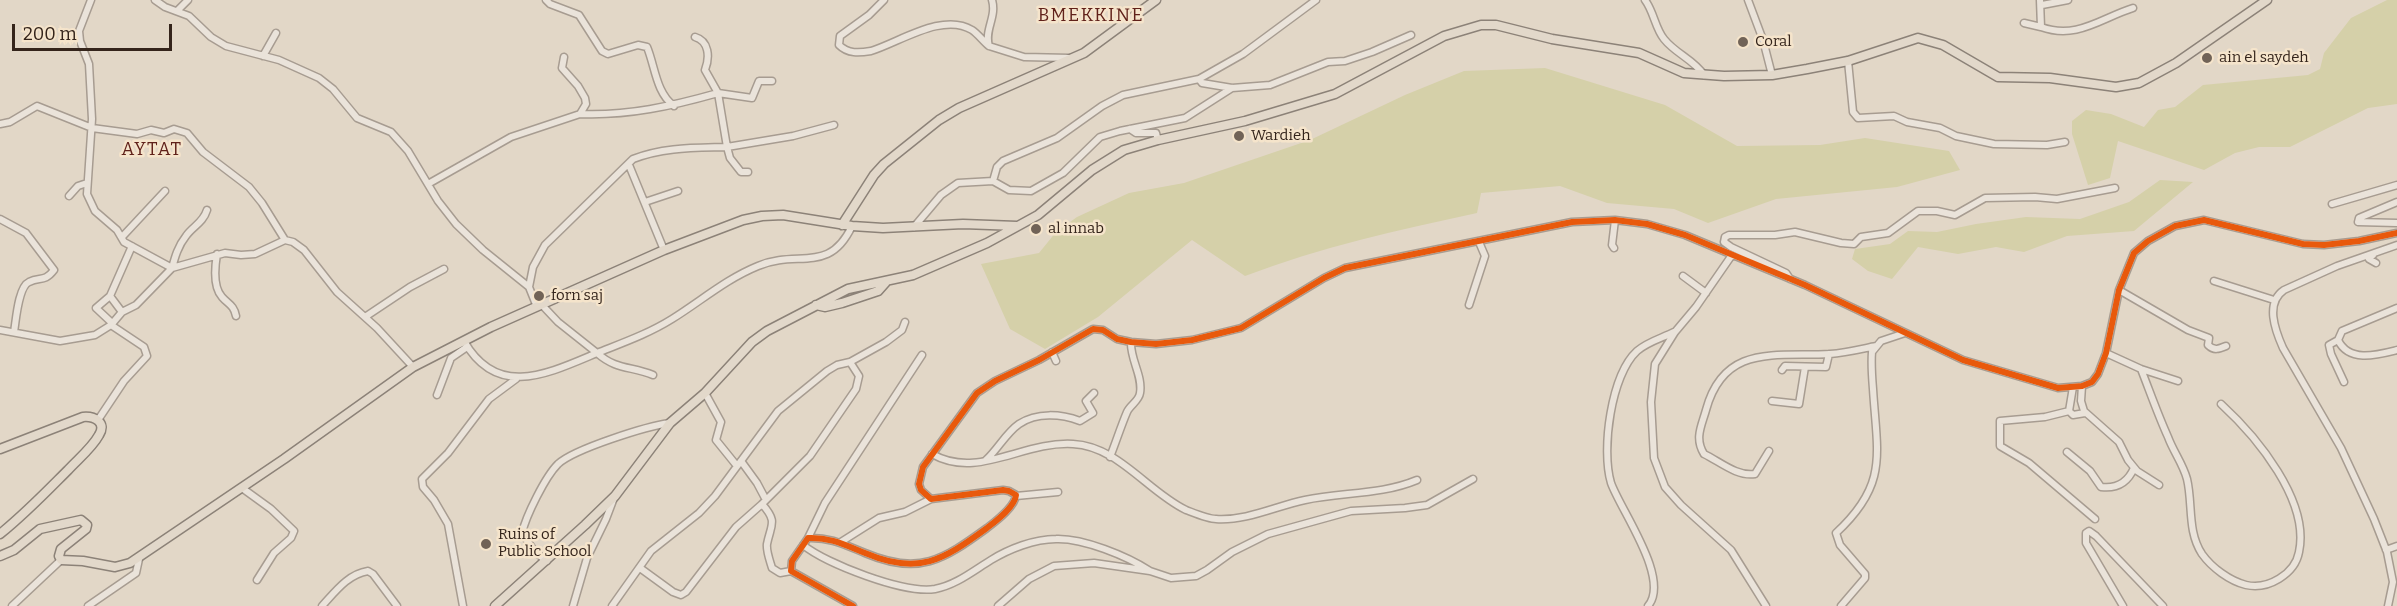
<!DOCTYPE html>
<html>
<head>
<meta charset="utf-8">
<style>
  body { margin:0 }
  #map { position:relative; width:2397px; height:606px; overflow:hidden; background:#e2d7c7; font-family:Bitter,serif }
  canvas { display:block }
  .scale { position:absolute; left:12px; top:24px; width:160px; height:27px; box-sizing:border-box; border:3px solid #34241b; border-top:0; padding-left:8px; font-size:18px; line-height:21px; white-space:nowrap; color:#34241b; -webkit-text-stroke:4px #f5e4cb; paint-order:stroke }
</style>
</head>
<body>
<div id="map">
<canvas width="2397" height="606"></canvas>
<div class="scale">200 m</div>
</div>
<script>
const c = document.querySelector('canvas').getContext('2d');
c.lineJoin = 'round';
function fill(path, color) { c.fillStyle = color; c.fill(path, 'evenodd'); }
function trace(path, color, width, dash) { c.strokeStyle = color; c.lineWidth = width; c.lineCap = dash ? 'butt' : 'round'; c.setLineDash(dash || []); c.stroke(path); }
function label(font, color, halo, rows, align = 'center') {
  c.font = font + ' Bitter,serif'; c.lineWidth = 5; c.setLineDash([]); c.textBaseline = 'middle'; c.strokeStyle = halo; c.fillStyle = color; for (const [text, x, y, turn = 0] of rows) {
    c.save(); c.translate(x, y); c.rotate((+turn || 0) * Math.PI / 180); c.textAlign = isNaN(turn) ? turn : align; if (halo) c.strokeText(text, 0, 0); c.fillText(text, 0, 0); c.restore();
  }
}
fill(new Path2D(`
  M2387 0H2397V104L2368 108 2290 147H2259L2235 153 2204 170 2118 141 2110 178 2088 185 2072 134V121L2086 110 2111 114 2144 127 2158 110 2175 107 2203 85 2308 75 2320 69 2324 53 2351 18Z
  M1545 68 1665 105 1737 146 1820 145 1865 138 1949 151 1960 170 1897 187 1776 199 1708 223 1674 209 1607 203 1560 186 1481 193 1477 213C1398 230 1321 247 1245 276L1192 240 1098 317 1045 349 1010 329 981 264 1039 253 1056 232 1077 217 1129 193 1184 183 1310 140 1405 95 1464 71Z
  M2160 180 2193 182 2134 231 2067 236 2024 252 1996 247 1958 254 1918 247 1892 279 1868 271 1852 259 1855 249 1890 244 1908 231 1937 232 1976 224 2026 217 2080 219 2129 202Z`), '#d5d0a9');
const minor = new Path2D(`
  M91 0 79 31 80 41 89 64 92 119 87 194 95 211 117 230 124 242 172 268C175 257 178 246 186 236 193 226 203 223 207 210
  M155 0 165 7 189 16 211 37 226 46 279 60 319 78 333 89 357 118 391 132 408 151 438 201 456 224 483 250 529 287 537 307
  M546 0 550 4 579 15 602 51 608 54 638 45 647 47C655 66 656 93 674 106
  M884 0 869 15 840 36 839 45C848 54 859 53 871 51 900 42 943 12 972 30 978 34 983 41 989 46
  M992 0C997 17 984 30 989 46L1024 57 1070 58
  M1645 0C1654 12 1655 28 1664 39 1676 54 1693 59 1704 75
  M1748 0 1763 40 1772 75
  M2040 0 2041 27C2077 40 2101 18 2133 8
  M2042 5 2068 0
  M177 11 188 0
  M2024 23 2041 27
  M263 56 276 33
  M1848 61 1853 112 1858 118 1894 116 1907 122 1940 128 1956 136 1994 144 2047 145 2065 142
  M1199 79 1202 83 1232 88 1270 85 1328 62 1345 61 1372 52 1411 35
  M580 114C628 116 672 106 718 93L705 70C710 57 709 41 695 37
  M0 124 10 122 37 106 92 128 137 134 151 130 164 133 174 129 187 133 203 152 249 187 262 203 285 240
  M1130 129 1136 133H1156L1158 140
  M629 165 664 250
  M748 172H741L730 158 727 147 793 136 834 125
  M993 181 997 167 1003 161 1057 138 1102 106 1123 95 1199 79 1243 54 1316 0
  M428 184 511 137 580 114 586 104 585 98 578 86 562 68 564 57
  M69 196 78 186 87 183
  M645 202 678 191
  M2397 202 2359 218 2358 222 2397 223
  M2332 204 2397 185
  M0 219 26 233 54 270C44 283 40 276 29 282 18 287 16 321 14 332
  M914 227 941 195 958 183 993 181 1009 190 1031 191 1063 173 1100 137 1120 131 1185 118 1232 88
  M122 237 165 191
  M1614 248 1612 245 1615 220
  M217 254C215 266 213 287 222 297 228 304 234 305 236 316
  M2374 254 2369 259 2376 263
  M1732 255 1696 307 1675 332 1655 364 1651 402 1654 458 1665 487 1681 505 1731 550 1766 606
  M1683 276 1706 293
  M1790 279 1786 273 1731 247 1724 242 1725 237 1729 235H1775L1795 232 1841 243 1854 244 1861 237 1888 233 1918 211H1937L1955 215 1985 198 2035 197 2057 199 2115 188
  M2214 281 2274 300
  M529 287 533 267 545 245 633 159C664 147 695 148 727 147L718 93 752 98 759 81H772
  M2119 290 2188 330 2209 338 2208 345C2214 351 2219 349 2226 346
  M110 296 96 308 112 323
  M542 305 558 322 597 353C622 343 648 334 672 319 701 301 726 279 758 266 798 249 829 275 852 226
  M1469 305 1485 256 1479 242
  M2397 308 2342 331 2338 340C2349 363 2377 355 2397 350
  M122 312 110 296 132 246
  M365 317 410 287 444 269
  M0 330 60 341 95 335 111 325 122 312 136 305 172 268 225 253 241 255 255 254 285 240 293 242 304 250 337 292 377 328 413 367
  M2338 340 2329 345 2331 354 2344 382
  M464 341C497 399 547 374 597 353 616 370 631 366 653 375
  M1052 352 1056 361
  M2106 353 2141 369 2178 381
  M850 362 886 342 902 330 905 322
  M2141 369C2150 392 2158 415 2168 437 2173 451 2183 464 2187 479 2193 504 2187 531 2202 554 2212 568 2230 581 2246 585 2268 590 2295 574 2299 552 2310 501 2257 437 2221 404
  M1782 370 1785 366 1826 367 1829 354
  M2082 386 2081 401 2084 411 2119 442 2128 460 2137 471 2159 485
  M2073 387 2069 411 2045 417 2000 421V446L2029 463 2095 519
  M705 393 721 422 716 440 737 466
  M437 395 451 358 467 347
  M1772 401 1799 404 1805 367
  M2069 411 2073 415 2085 413
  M98 420 124 381 147 356 144 347 111 325
  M1769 451 1755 474C1737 477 1719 461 1704 454 1694 438 1702 425 1706 410 1724 343 1777 357 1830 354 1845 353 1861 349 1876 346
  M2067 452 2090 471 2101 487C2117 489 2128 482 2134 468
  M932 454C978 480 1022 441 1073 444 1118 446 1148 492 1186 510 1194 513 1208 519 1216 519 1247 521 1276 506 1305 500 1343 492 1381 495 1417 480
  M1110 457C1116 442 1121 426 1127 412 1130 405 1139 401 1140 393 1143 376 1130 359 1131 342
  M986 460C998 449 1006 433 1019 424 1037 412 1061 414 1080 421L1093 413 1086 401 1094 393
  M741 461 757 483 766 500 762 504C778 522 771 524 767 544 766 551 770 561 772 568L780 573 791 571
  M242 488 271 509 294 531 291 538 274 553 257 580
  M1016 496 1058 492
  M808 538 825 503 922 355
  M841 542 879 518 905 512 931 499
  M803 545C827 564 904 594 935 589 956 585 973 571 991 560 1009 549 1034 539 1056 539 1083 538 1127 556 1150 571
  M2386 550 2397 546
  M547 561 535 552 522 533C526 516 545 477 558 464 574 449 647 426 670 423
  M640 568 673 592 681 595 686 592 736 527 762 504
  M12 606 61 560
  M88 606 136 573 139 559
  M322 606C335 592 348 574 368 571L373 574 397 606
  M463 606 448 524 434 500 423 487 422 479 448 453 489 399 516 379
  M573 606 587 558 606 519 614 498
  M612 606 651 551 699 513 715 496 778 411 827 371 837 365 850 362 859 376 856 389 810 456 766 500
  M853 606 791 571 792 561 808 538C830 537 845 545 865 553 919 576 943 560 987 528 996 521 1015 507 1016 495L1009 491 1003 490 931 499 921 490 919 484 923 467 977 393 995 381 1039 360 1093 329 1103 330 1117 339 1131 342 1156 344 1192 340 1241 328 1324 278 1345 268 1572 222 1615 220 1647 224 1685 235 1805 285 1963 360 2058 388 2082 386 2092 382 2098 374 2106 353 2119 290 2134 253 2148 241 2175 226 2204 220 2303 244 2324 245 2359 241 2397 233
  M998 606 1029 579 1054 566 1094 563 1150 571 1171 578 1196 576 1207 570 1232 552 1268 534 1351 511 1405 508 1427 505 1473 479
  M1648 606C1671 579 1621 511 1611 483 1601 450 1611 375 1637 351 1647 342 1662 338 1674 332
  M1841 606 1865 578V574L1840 545 1836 533C1889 484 1877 454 1873 389 1872 377 1871 364 1872 352L1881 341 1905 333
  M2123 606 2086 543V533L2089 531 2096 536 2163 606
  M2388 606 2393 582 2387 552 2374 519 2341 448 2283 348C2275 330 2265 303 2284 290L2337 266 2397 245`);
const major = new Path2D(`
  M842 225 874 175 884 164 939 120 959 108 1084 53 1156 0
  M816 305 825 307 842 303 878 291 886 282
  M0 449 83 417C94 416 107 422 99 435 92 448 78 459 68 470 46 492 25 514 0 534
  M0 556 14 550 40 529 81 520 87 525 86 529 61 549 59 556 61 560 83 561 115 567 130 563 284 459 413 367 491 327 664 250 743 220 762 216 783 215 852 226 883 228 963 224 1017 226
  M495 606 585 525 615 496 670 423 705 393 752 342 767 331 848 289 913 275 987 243 1038 215 1092 170 1124 150 1158 140 1245 121 1335 94 1444 36 1481 25H1496L1552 39 1639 53 1684 73 1724 76 1772 75 1807 69 1848 61 1918 38 1943 45 1998 77 2050 78 2116 87 2139 83 2176 63 2267 0`);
trace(minor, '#a79c91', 9);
trace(major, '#8c8278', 11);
trace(minor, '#eae3da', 6);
trace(major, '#e2d8ca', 8);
trace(new Path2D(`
  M853 606 791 571 792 561 808 538C830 537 845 545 865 553 919 576 943 560 987 528 996 521 1015 507 1016 495L1009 491 1003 490 931 499 921 490 919 484 923 467 977 393 995 381 1039 360 1093 329 1103 330 1117 339 1131 342 1156 344 1192 340 1241 328 1324 278 1345 268 1572 222 1615 220 1647 224 1685 235 1805 285 1963 360 2058 388 2082 386 2092 382 2098 374 2106 353 2119 290 2134 253 2148 241 2175 226 2204 220 2303 244 2324 245 2359 241 2397 233`), '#e8590c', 6);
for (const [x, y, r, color] of [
  [1743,42,6,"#716357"],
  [2207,58,6,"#716357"],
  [1239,136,6,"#716357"],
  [1036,229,6,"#716357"],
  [539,296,6,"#716357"],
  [486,544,6,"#716357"]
]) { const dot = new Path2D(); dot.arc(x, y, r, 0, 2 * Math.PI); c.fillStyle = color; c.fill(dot); trace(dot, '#f5e4cb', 2); }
label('15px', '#34241b', '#f5e4cb', [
  ["Coral",1755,42],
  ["ain el saydeh",2219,58],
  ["Wardieh",1251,136],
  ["al innab",1048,229],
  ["forn saj",551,296],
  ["Ruins of",498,535],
  ["Public School",498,552]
], 'left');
c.letterSpacing = '1.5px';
label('18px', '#60211a', '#f5e4cb', [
  ["BMEKKINE",1091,16],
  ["AYTAT",152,150]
]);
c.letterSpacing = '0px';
</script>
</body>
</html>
